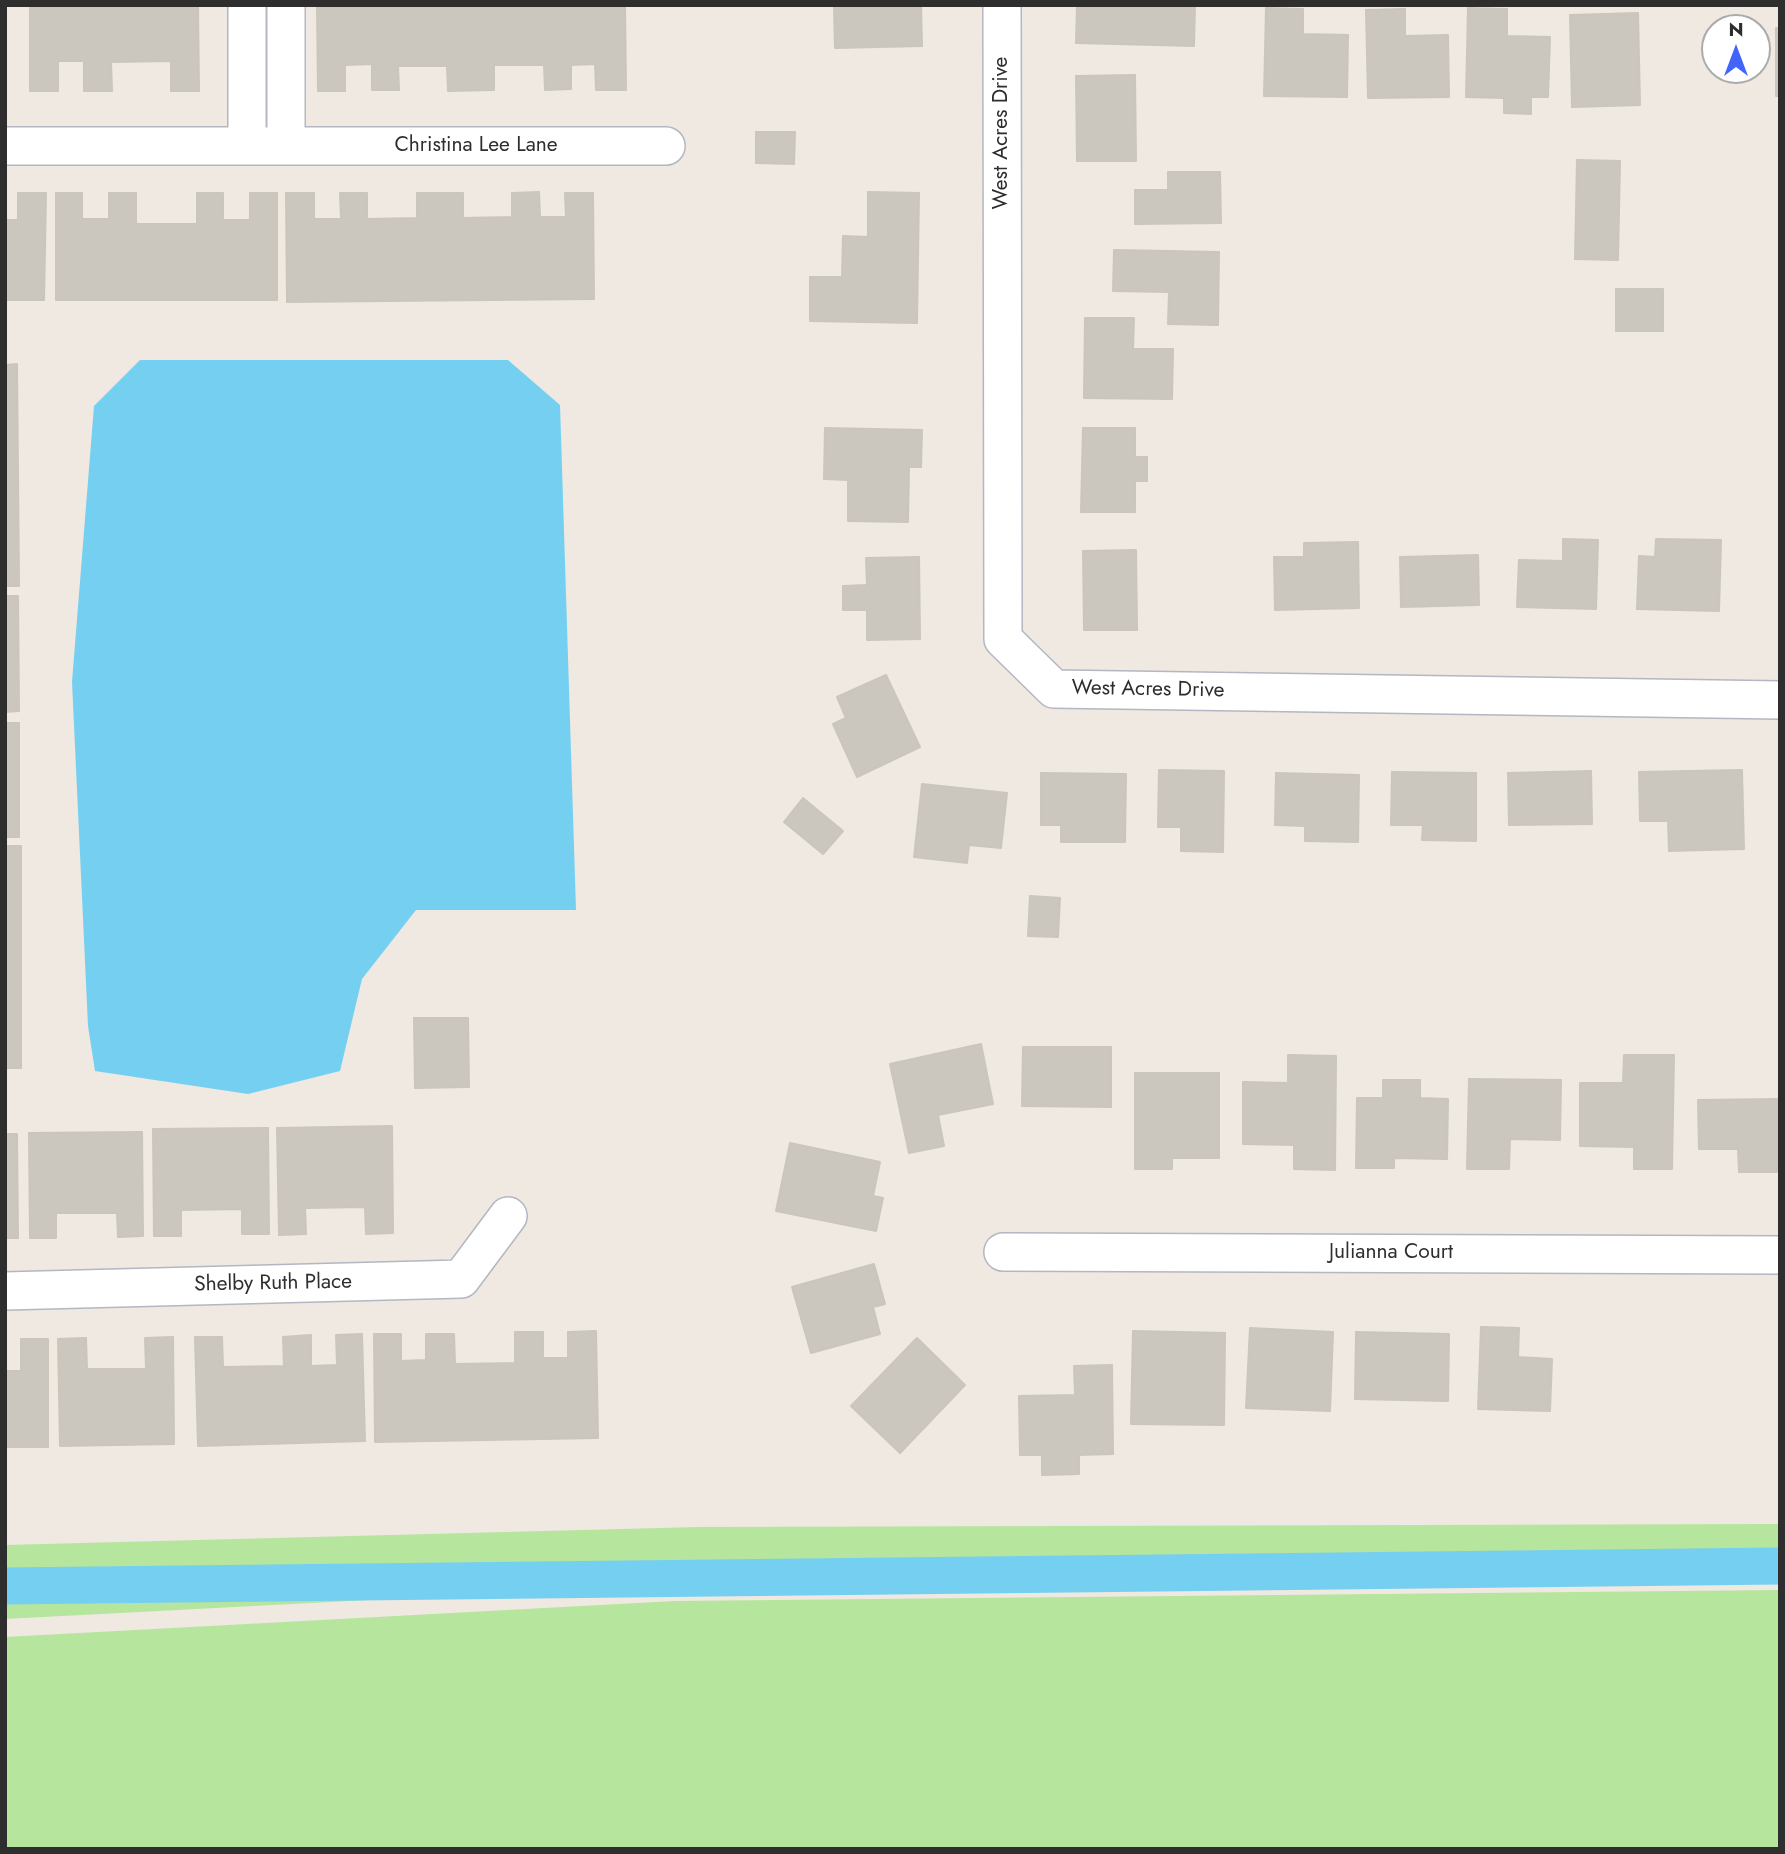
<!DOCTYPE html>
<html>
<head>
<meta charset="utf-8">
<style>
  body { margin:0 }
  #map { position:relative; width:1785px; height:1854px; overflow:hidden; background:#efe9e1; font-family:Jost,sans-serif }
  canvas { display:block }
  .frame { position:absolute; inset:0; border:7px solid #2e2e2e; pointer-events:none }
  .north { position:absolute; left:1701px; top:14px; width:70px; height:70px; box-sizing:border-box; background:#fff; border:2px solid #ababab; border-radius:50%; rotate:0deg; font-size:19px; font-weight:700; line-height:28px; text-align:center; color:#2e2e2e }
  .north::after { content:''; display:block; margin:auto; width:24px; height:32px; background:#4264fb; clip-path:polygon(50% 0,100% 100%,50% 72%,0 100%) }
</style>
</head>
<body>
<div id="map">
<canvas width="1785" height="1854"></canvas>
<div class="frame"></div>
<div class="north">N</div>
</div>
<script>
const c = document.querySelector('canvas').getContext('2d');
c.lineJoin = 'round';
function fill(path, color) { c.fillStyle = color; c.fill(path, 'evenodd'); }
function trace(path, color, width, dash) { c.strokeStyle = color; c.lineWidth = width; c.lineCap = dash ? 'butt' : 'round'; c.setLineDash(dash || []); c.stroke(path); }
function label(font, color, halo, rows, align = 'center') {
  c.font = font + ' Jost,sans-serif'; c.lineWidth = 6; c.setLineDash([]); c.textBaseline = 'middle'; c.strokeStyle = halo; c.fillStyle = color; for (const [text, x, y, turn = 0] of rows) {
    c.save(); c.translate(x, y); c.rotate((+turn || 0) * Math.PI / 180); c.textAlign = isNaN(turn) ? turn : align; if (halo) c.strokeText(text, 0, 0); c.fillText(text, 0, 0); c.restore();
  }
}
fill(new Path2D(`
  M1780 1524V1572L675 1584 5 1619V1545L698 1527Z
  M1780 1590V1849H5V1637L675 1601Z`), '#b6e59e');
fill(new Path2D(`
  M140 360H508L560 405 576 910H416L362 979 340 1071 248 1094 95 1071 88 1026 72 682 94 406Z`), '#75cff0');
trace(new Path2D(`
  M5 1586 1780 1566`), '#75cff0', 37);
const building = new Path2D(`
  M30 5H198L199 91H171V61L111 62 112 91H84V61H58V91H30Z
  M317 5H625L626 90H596L595 64 571 65V89L545 90 544 65H494V90L448 91 447 66H398L399 90H372V64L345 65V91H318Z
  M834 5H921L922 46 835 48Z
  M1077 5H1195L1194 46 1076 43Z
  M1266 8 1303 9V34L1348 35 1347 97 1264 96Z
  M1468 8 1507 9V36L1550 37 1548 97H1531V114L1504 113V98L1466 97Z
  M1405 9V36L1448 35 1449 97 1368 98 1366 10Z
  M1638 13 1640 105 1572 107 1570 15Z
  M1776 28H1780V96H1776Z
  M1135 75 1136 161H1077L1076 76Z
  M756 132H795L794 164 756 163Z
  M1577 160 1620 161 1618 260 1575 259Z
  M1168 172H1220L1221 223 1135 224V190H1168Z
  M539 192 540 217H566L565 193H593L594 299 287 302 286 193H314V219H341L340 193H367V219L417 218V193H463V218L512 217V193Z
  M868 192 919 193 917 323 810 321V277H842L843 236 868 237Z
  M18 193H46L44 300H5V220H18Z
  M56 193H82V219H109V193H136V224H197V193H223V220H250V193H277V300H56Z
  M1114 250 1219 252 1218 325 1168 324 1169 292 1113 291Z
  M1616 289H1663V331H1616Z
  M1085 318H1134L1133 349H1173L1172 399 1084 398Z
  M17 364 19 586H5V365Z
  M825 428 922 430 921 467H909L908 522 848 521V480L824 479Z
  M1083 428H1135V457H1147V481H1135V512H1081Z
  M1563 539 1598 540 1596 609 1517 607 1519 560 1563 561Z
  M1656 539 1721 540 1719 611 1637 609 1639 556 1655 557Z
  M1358 542 1359 608 1275 610 1274 557H1304V543Z
  M1136 550 1137 630H1084L1083 551Z
  M1478 555 1479 605 1401 607 1400 557Z
  M919 557 920 639 867 640V610H843V586L867 585 866 558Z
  M5 596H18L19 711 5 712Z
  M886 675 920 747 857 777 833 724 846 718 837 697Z
  M5 723H19V837H5Z
  M1159 770 1224 771 1223 852 1181 851V827H1158Z
  M1742 770 1744 849 1669 851 1668 821H1640L1639 772Z
  M1591 771 1592 824 1509 825 1508 773Z
  M1392 772 1476 773V841L1422 840 1423 825H1391Z
  M1041 773 1126 774 1125 842H1061V825H1041Z
  M1276 773 1359 775 1358 842 1305 841V826L1275 825Z
  M922 784 1007 793 1001 848 969 845 967 863 914 857Z
  M803 798 843 831 823 854 784 822Z
  M5 846H21V1068H5Z
  M1030 896 1060 898 1058 937 1028 936Z
  M414 1018H468L469 1087 415 1088Z
  M981 1044 993 1104 938 1115 944 1146 909 1153 890 1064Z
  M1023 1047H1111V1107L1022 1106Z
  M1288 1055 1336 1056 1335 1170 1294 1169V1145L1243 1144V1082L1288 1083Z
  M1624 1055H1674L1672 1169H1634V1147L1580 1146V1083H1623Z
  M1135 1073H1219V1158H1172V1169H1135Z
  M1469 1079 1561 1080 1560 1140 1510 1139 1509 1169H1467Z
  M1383 1080H1420V1098L1448 1099 1447 1159 1394 1158V1168H1356L1357 1098H1383Z
  M1777 1099V1172H1739L1738 1149H1699L1698 1100Z
  M392 1126 393 1233 366 1234 365 1207 305 1208 306 1234 279 1235 277 1128Z
  M268 1128 269 1234H242V1209L181 1210V1236H154L153 1129Z
  M142 1132 143 1236 118 1237 117 1213H56V1238H30L29 1133Z
  M5 1134H17L18 1238H5Z
  M790 1143 880 1162 873 1196 883 1198 876 1231 776 1211Z
  M874 1264 885 1304 873 1307 880 1334 811 1353 792 1287Z
  M1481 1327 1519 1328 1518 1357 1552 1359 1550 1411 1478 1409Z
  M1250 1328 1333 1332 1330 1411 1246 1408Z
  M596 1331 598 1438 375 1442 374 1334H401V1361L426 1360V1334H454L455 1364 515 1363V1332H543V1358H568V1332Z
  M1133 1331 1225 1333 1224 1425 1131 1424Z
  M1356 1332 1449 1334 1448 1401 1355 1399Z
  M362 1334 365 1441 198 1446 195 1337H222L223 1367 284 1366 283 1337 311 1335V1366L337 1365 336 1335Z
  M173 1337 174 1444 60 1446 58 1339 86 1338 87 1369H146L145 1338Z
  M917 1338 965 1385 900 1453 851 1406Z
  M21 1339H48V1447H5V1371H21Z
  M1112 1365 1113 1454 1079 1455V1474L1042 1475V1455H1020L1019 1396 1075 1395 1074 1366Z`);
fill(building, '#cbc7bf');
trace(building, '#cbc5ba', 2);
const street = new Path2D(`
  M247 5V146
  M286 5V146
  M1002 5 1003 639 1054 689 1780 700
  M5 146H666
  M1003 1252 1780 1255
  M5 1291 461 1279 508 1216`);
trace(street, '#b4b7c1', 40);
trace(street, '#fff', 37);
label('21px', '#2e2e2e', '#fff', [
  ["West Acres Drive",1002,133,-90],
  ["Christina Lee Lane",476,146],
  ["West Acres Drive",1148,690,1],
  ["Julianna Court",1391,1253],
  ["Shelby Ruth Place",273,1284,-1]
]);
</script>
</body>
</html>
